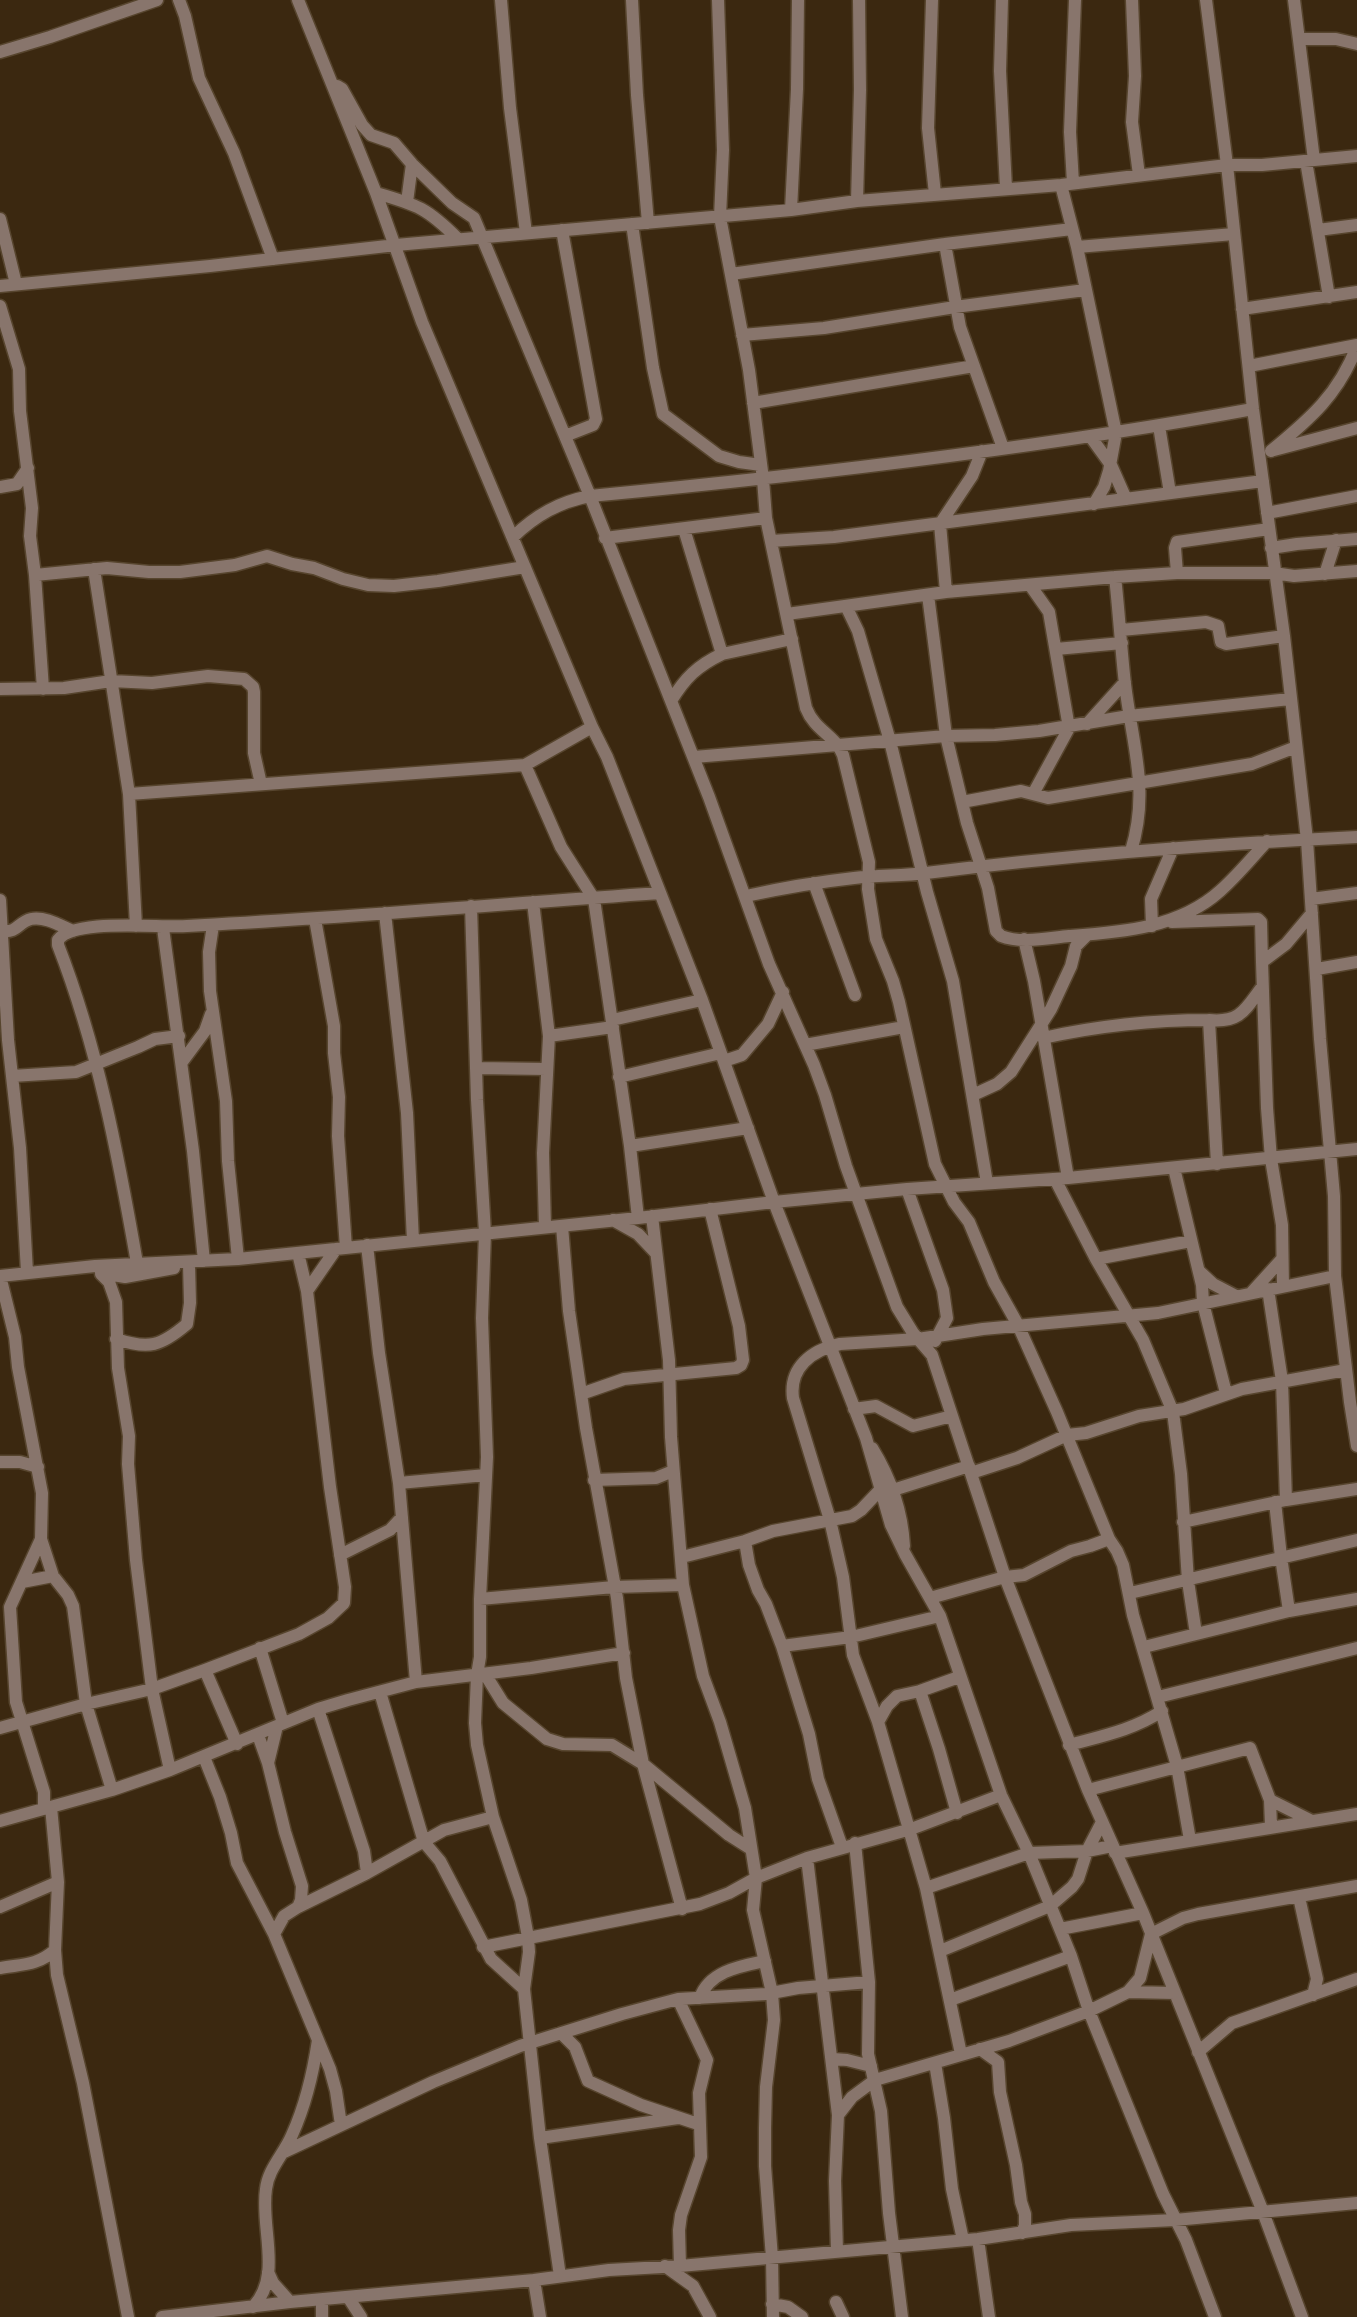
<!DOCTYPE html>
<html>
<head>
<meta charset="utf-8">
<style>
  body { margin:0 }
  canvas { display:block; background:#3b2810 }
</style>
</head>
<body>
<canvas width="1357" height="2317"></canvas>
<script>
const c = document.querySelector('canvas').getContext('2d');
c.lineJoin = 'round';
function trace(path, color, width, dash) { c.strokeStyle = color; c.lineWidth = width; c.lineCap = dash ? 'butt' : 'round'; c.setLineDash(dash || []); c.stroke(path); }
const minor = new Path2D(`
  M179 0 185 16 199 78 234 153 273 259
  M298 0 376 193 422 322 592 727 607 757 702 1000 774 1202 866 1438 891 1525 905 1554 940 1616 1001 1795 1029 1853 1071 1956 1089 2011 1163 2194 1186 2240 1215 2317
  M501 0 510 108 526 233
  M632 0 637 95 648 223
  M718 0 723 150 720 217 749 370 763 479 766 518 806 708C815 731 835 735 843 755L869 862 868 889 876 939 893 981 899 1002 935 1164 954 1202 969 1222 994 1282 1018 1325 1057 1412 1109 1539 1117 1551 1123 1565 1133 1615 1177 1766 1190 1840
  M932 0 928 128 935 194
  M1002 0 1000 71 1006 188
  M1132 0 1135 76 1132 122 1139 175
  M1206 0 1227 165 1253 409 1284 636 1307 840 1320 1039 1334 1196 1335 1276 1350 1402 1357 1446
  M1294 0 1314 160
  M1299 39H1336L1357 44
  M0 52 50 37 157 0
  M337 86 342 89 362 125 371 135 394 143 412 164 452 203 474 218 590 496 709 797 769 964 814 1065 825 1095 846 1166 897 1307 913 1333 932 1355 1005 1577 1088 1790 1143 1913 1263 2212 1302 2317
  M1306 161 1329 297
  M1073 183 1070 132 1075 0
  M1061 185 1077 247 1116 433 1109 471 1104 487 1094 504
  M376 193C418 205 427 208 458 239
  M857 201 860 90 859 0
  M407 202 412 164
  M791 210 797 89 798 0
  M0 219 16 284
  M632 224 653 368 663 414 719 456 739 462 761 465
  M562 230 596 419 593 425 565 436
  M1318 230 1357 225
  M945 244 960 327 1003 448
  M1077 247 1234 234
  M731 274 945 244 1072 229
  M0 286 210 266 396 245 791 210 857 201 1061 185 1227 165H1262L1357 156
  M0 306 19 369 20 411 32 508 30 536 35 575 43 689
  M1242 309 1357 292
  M742 335 824 328 955 307 1085 290
  M1249 366 1357 345
  M753 403 974 366
  M1159 426 1170 493
  M1090 436 1111 465 1126 499
  M1274 450 1357 428
  M1271 451C1310 419 1339 394 1357 346
  M0 487 17 484 28 468
  M1267 513 1357 496
  M684 529 722 654
  M513 537C536 515 559 502 590 496 812 475 1034 449 1253 409
  M605 538 766 518
  M771 541 834 537 1263 481
  M1271 548 1297 544 1357 539
  M94 569 129 794 136 926
  M1177 573 1175 548 1177 542 1269 529
  M1325 574 1336 540
  M35 575 107 568 149 572H180L235 565 267 556 292 564 314 568 343 579 368 585 394 586 438 581 525 567
  M1115 577C1119 612 1121 649 1125 684 1132 744 1150 790 1131 851
  M1030 585 1049 612 1069 728 1033 794
  M946 592 940 524 972 476 982 451
  M928 595 946 736 967 823 988 888 996 931 1001 936C1021 944 1048 938 1069 936 1122 932 1179 928 1220 891 1237 876 1252 858 1267 841
  M846 606 858 631 890 741 927 892 953 981 987 1183
  M787 614 946 592 1115 577 1177 573H1274L1294 576 1357 571
  M1121 630 1206 622 1218 626 1221 642 1226 644 1284 636
  M1056 649 1122 643
  M0 689 64 688 111 681 152 683 208 676 244 679 253 687 254 692V753L261 784
  M671 701C685 678 697 666 722 654L792 639
  M1087 724 1125 682
  M592 727 525 765 561 847 594 899 630 1146 638 1218
  M694 757 946 736 995 735 1039 731 1129 716 1290 699
  M129 794 525 765
  M962 802 1021 791 1048 798 1252 764 1296 747
  M814 883 855 995
  M746 896C782 888 818 882 854 878 878 875 902 876 926 873 1069 855 1213 844 1357 837
  M1311 899 1357 893
  M0 900 8 1040 20 1148 27 1272
  M533 902 549 1036
  M471 906 477 1100 485 1233 482 1318 487 1457 480 1599V1657L477 1675 475 1723 477 1745 493 1817 521 1900 528 1937 529 1952 524 1989 540 2138 560 2276
  M385 913 407 1113 413 1241
  M315 919 334 1026V1053L339 1097 338 1136 346 1248
  M1172 922 1258 919 1261 922 1262 962
  M213 925 209 952 210 991 226 1101 228 1161 238 1259
  M1152 926 1151 899 1173 848
  M0 928 2 931C18 933 18 922 31 919 45 916 61 926 73 931
  M163 928 193 1151 204 1261
  M1024 939 1034 981 1068 1178
  M1317 969 1357 962
  M612 1020 702 1000
  M1209 1020C1240 1023 1245 1010 1262 987
  M1043 1038C1097 1026 1154 1020 1209 1020L1217 1164
  M805 1045 904 1027
  M724 1061 742 1055 768 1024 783 992
  M182 1062 205 1031 211 1014
  M476 1068 547 1069
  M12 1076 76 1072 138 1047 155 1039 179 1036
  M619 1077 721 1053
  M973 1095 997 1084 1011 1072 1051 1009 1071 966 1076 946 1087 935
  M630 1146 748 1128
  M1174 1168 1202 1285 1203 1303 1226 1393
  M1055 1179 1096 1259 1143 1340 1173 1412 1181 1474 1188 1581 1196 1634
  M907 1189 943 1290 947 1318 935 1341
  M652 1216 669 1360 671 1437 683 1585 703 1676 720 1722 745 1808 756 1878 753 1910 772 1993 774 2020 766 2087 765 2128V2166L772 2258 773 2317
  M613 1220 638 1234 656 1253
  M562 1226 569 1311 586 1428 617 1598 626 1678 643 1764 682 1909
  M545 1227 543 1153 549 1036 613 1027
  M367 1245 379 1353 399 1483 416 1682
  M1096 1259 1191 1241
  M137 1263C118 1155 98 1048 58 945V940C73 918 159 928 187 926 344 918 502 904 660 893
  M1200 1272 1213 1284 1236 1296
  M101 1273 125 1277 174 1268
  M101 1274 109 1282 116 1302 118 1368 129 1436 128 1464 136 1560 152 1689 170 1770
  M0 1276 95 1266 238 1259 638 1218 774 1202 907 1189 1068 1178 1357 1149
  M0 1276 15 1337 18 1367 42 1493 41 1539 10 1607 16 1702 44 1792V1809
  M1283 1286 1282 1225 1271 1159 1267 1108 1262 962 1286 944 1312 913
  M1268 1289 1282 1381 1286 1500
  M307 1291 336 1249
  M1252 1292 1282 1259
  M116 1339C149 1350 161 1346 187 1324L190 1303 189 1264
  M581 1394 624 1379 736 1368 741 1365 743 1360 739 1326 710 1209
  M854 1409 876 1406 913 1426 952 1416
  M872 1448C891 1479 902 1510 904 1546
  M0 1462H20L38 1467
  M971 1473 1017 1458 1067 1435 1086 1433 1139 1416 1184 1409 1242 1389 1346 1370
  M594 1480 656 1478 673 1471
  M399 1483 486 1475
  M893 1490 969 1466
  M1275 1502 1281 1557 1289 1611
  M1183 1522 1286 1500 1357 1489
  M41 1539 53 1576 68 1595 73 1606 86 1704 112 1790
  M745 1541 749 1565 758 1590 766 1604 782 1646 809 1734 818 1779 842 1847
  M340 1555 390 1530 402 1517
  M682 1557 745 1541 773 1531 852 1516 861 1510 880 1490
  M22 1582 53 1576
  M1130 1593 1357 1540
  M930 1598 1005 1577 1024 1575 1071 1551 1090 1546 1109 1539
  M480 1599 614 1587 683 1585
  M782 1646 851 1637 940 1616
  M1144 1647 1289 1611 1357 1599
  M260 1648 283 1723
  M205 1670 237 1744
  M485 1674 503 1703 547 1739 563 1744 612 1745 643 1764 729 1835 751 1849
  M920 1691 939 1749 957 1813
  M380 1692 424 1842 440 1861 491 1959 524 1989
  M1158 1697 1357 1648
  M318 1709 364 1851 367 1873
  M878 1722 887 1706 897 1696 920 1691 959 1677
  M0 1728 86 1704 152 1689 205 1670 299 1634 328 1618 344 1603 345 1587 330 1487 307 1291 298 1253
  M258 1735 268 1763 285 1832 302 1886 301 1900 298 1907
  M1069 1745C1102 1736 1133 1730 1162 1711
  M204 1757 220 1797 231 1833 237 1863 274 1934 330 2069 336 2091 341 2125
  M268 1763 277 1726
  M1088 1790 1250 1748 1270 1800 1271 1826
  M1270 1800 1310 1820
  M51 1807 58 1882 55 1950 57 1975 83 2083 128 2317
  M0 1821 112 1790 170 1770 318 1709 348 1700 416 1682 531 1668 624 1653
  M855 1843 869 1982 868 2054 881 2111 889 2213 902 2317
  M1115 1853 1357 1814
  M807 1858 838 2115 835 2181 837 2251
  M926 1888 1029 1853 1087 1851 1112 1846
  M1299 1897 1317 1979 1313 1995
  M0 1907 58 1882
  M1060 1929 1143 1913
  M274 1934 284 1916 298 1907 367 1873 444 1830 493 1817
  M483 1947 700 1904 729 1893 756 1878 807 1858 911 1829 1001 1795
  M940 1951 1050 1906 1072 1887 1078 1879 1087 1851 1102 1822
  M0 1968C22 1964 37 1966 55 1950
  M1128 1992 1175 1993
  M700 1998C709 1971 741 1966 765 1961
  M678 1999 707 2060 699 2093 701 2157 681 2215 679 2230 680 2266
  M950 2000 1071 1956
  M561 2033 575 2047 588 2081 641 2105 698 2124
  M980 2049 998 2062 1000 2092 1016 2165 1021 2202 1025 2214V2225L1022 2233
  M1198 2052 1232 2023 1357 1979
  M961 2054 926 1888 878 1722 853 1655 843 1577 830 1520 793 1398C789 1368 811 1350 840 1344L918 1339 983 1329 1158 1313 1335 1276
  M833 2059 847 2060 871 2066
  M935 2063 944 2118 952 2189 963 2240
  M838 2115 852 2097 875 2080 1009 2041 1089 2011 1128 1992 1140 1978 1151 1934 1183 1918 1198 1914 1357 1886
  M540 2138 678 2118
  M284 2152 433 2082 520 2046 622 2014 678 1999 766 1994 798 1988 869 1982
  M978 2239 989 2317
  M665 2266 693 2286 710 2317
  M268 2272 273 2283 290 2302
  M534 2280 540 2317
  M348 2297 361 2317
  M836 2302 843 2317
  M772 2304 788 2307 802 2317
  M253 2307C283 2275 260 2228 266 2189 268 2169 284 2154 292 2135 306 2104 313 2074 318 2040
  M162 2317 290 2302 534 2280 609 2270 680 2266 978 2239 1071 2225 1175 2220 1357 2203
  M322 2317V2300`);
trace(minor, '#57452e', 15);
trace(minor, '#88756c', 12);
</script>
</body>
</html>
